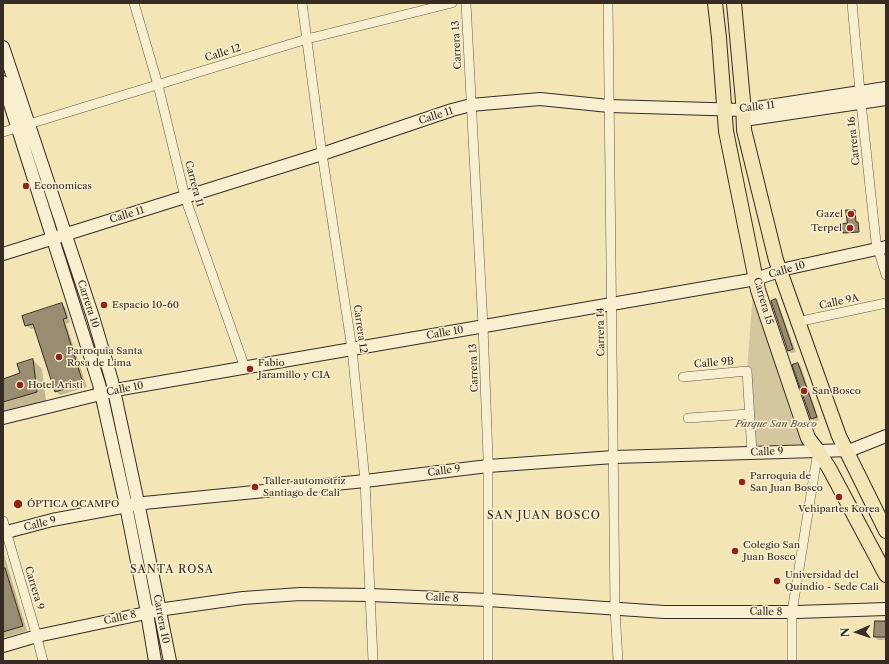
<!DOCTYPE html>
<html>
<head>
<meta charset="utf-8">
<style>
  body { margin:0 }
  #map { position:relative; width:889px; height:664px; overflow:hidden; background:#f4e5b7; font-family:"Libre Caslon Text",serif }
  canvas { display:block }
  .frame { position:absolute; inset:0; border:4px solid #362c23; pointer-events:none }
  .north { position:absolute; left:837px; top:612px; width:40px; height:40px; -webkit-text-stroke:3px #f8eed0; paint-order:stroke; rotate:268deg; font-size:11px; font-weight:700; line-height:16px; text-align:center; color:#362c23 }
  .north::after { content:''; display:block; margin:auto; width:14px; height:18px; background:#362c23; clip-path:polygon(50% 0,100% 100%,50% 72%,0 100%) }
</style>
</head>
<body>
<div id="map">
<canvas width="889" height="664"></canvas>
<div class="frame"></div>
<div class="north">N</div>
</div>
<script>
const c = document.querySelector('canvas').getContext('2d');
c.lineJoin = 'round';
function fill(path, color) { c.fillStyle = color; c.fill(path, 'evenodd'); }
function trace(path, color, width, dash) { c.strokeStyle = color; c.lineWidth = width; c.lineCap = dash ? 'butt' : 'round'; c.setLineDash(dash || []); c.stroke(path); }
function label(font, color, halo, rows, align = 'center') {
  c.font = font + ' "Libre Caslon Text",serif'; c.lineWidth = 3; c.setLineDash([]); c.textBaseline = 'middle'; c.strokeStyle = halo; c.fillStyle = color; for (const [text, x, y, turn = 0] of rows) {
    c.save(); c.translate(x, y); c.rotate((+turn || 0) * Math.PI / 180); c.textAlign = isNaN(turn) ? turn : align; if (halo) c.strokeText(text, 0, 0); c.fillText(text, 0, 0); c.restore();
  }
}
fill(new Path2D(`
  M753 292 818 451 752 453 747 371Z`), '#d4c69e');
fill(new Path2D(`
  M775 301 778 304 796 352 791 353 788 350Z
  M62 304 66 308 70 322 66 324 87 387 60 395 56 391 36 328 31 329 26 325Z
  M33 360 42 369 46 401 3 414V380L21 374Z
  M798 364 801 367 819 420 815 422 812 419Z
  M3 551 27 631 3 638Z
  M886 622V640H878L875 637Z`), '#0003');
const building = new Path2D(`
  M846 210H855L856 222H858L859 232 843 233 841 224 847 223Z
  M776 299 793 349 788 351 771 301Z
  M62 303 67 318 63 319 83 383 55 392 33 324 25 326 22 316Z
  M33 359 37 392 3 402V379L20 373 17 364Z
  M798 363 817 417 811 419 792 365Z
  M3 568H5L23 626 3 632Z
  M875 621H886V637H874Z`);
fill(building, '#998c70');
trace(building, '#362c23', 1);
const street = new Path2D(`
  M134 3 158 85 185 197 245 368
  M302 3 321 147 352 349 365 481 373 661
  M466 3 483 326 488 457V661
  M608 3 615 609 618 661
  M852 3 861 103 876 242 886 275
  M3 132 307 39 452 3
  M797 322 886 303
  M683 377 747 371 752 453
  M688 418 749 414
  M3 521 35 630 43 661
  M792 661V612L818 451`);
const secondary = new Path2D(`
  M3 47 93 317 112 381 140 512 170 661
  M3 82 99 384 126 506 146 607 155 661
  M744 120 886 99
  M3 254 322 154 452 110 471 105 540 99 609 106 743 110 886 88
  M3 418 121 389 756 279 785 269 886 247
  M3 533 52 520 144 503 365 481 488 466 614 457 851 450 886 436
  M3 646 37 636 165 609 243 598 300 594 370 595 488 600 664 612H797L886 609`);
const primary = new Path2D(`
  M715 3 719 38 726 131 758 290 808 438 818 451 829 468 886 575
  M734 3 743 101 744 130 776 260 839 436 886 531`);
trace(street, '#665a48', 10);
trace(secondary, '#362c23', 14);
trace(primary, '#362c23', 16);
trace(street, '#f8eed0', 9);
trace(secondary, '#f8eed0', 12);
trace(primary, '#f4e5b7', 14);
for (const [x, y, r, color] of [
  [26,186,4,"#8f2418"],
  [851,214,4,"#8f2418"],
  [850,228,4,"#8f2418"],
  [104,305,4,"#8f2418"],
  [59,357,4,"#8f2418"],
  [250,369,4,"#8f2418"],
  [20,385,4,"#8f2418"],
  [804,391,4,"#8f2418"],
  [742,482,4,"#8f2418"],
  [255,487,4,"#8f2418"],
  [839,497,4,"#8f2418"],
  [18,504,5,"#8f2418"],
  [735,551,4,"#8f2418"],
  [777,581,4,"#8f2418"]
]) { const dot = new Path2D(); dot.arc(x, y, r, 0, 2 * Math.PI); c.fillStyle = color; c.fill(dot); trace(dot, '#f8eed0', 1.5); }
label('10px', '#362c23', '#f8eed0', [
  ["Carrera 13",457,45,-93],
  ["Calle 12",223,53,-17],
  ["Calle 11",757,107,-7],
  ["Calle 11",436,116,-18],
  ["Carrera 16",854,141,-96],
  ["Carrera 11",194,184,75],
  ["Calle 11",127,215,-17],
  ["Calle 10",787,270,-16],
  ["Carrera 15",763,301,74],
  ["Calle 9A",839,302,-12],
  ["Carrera 10",88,304,72],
  ["Carrera 12",360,329,82],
  ["Carrera 14",601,332,-91],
  ["Calle 10",445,333,-10],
  ["Calle 9B",714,363,-5],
  ["Carrera 13",474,368,-92],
  ["Calle 10",125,389,-11],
  ["Calle 9",767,452,-2],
  ["Calle 9",444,471,-7],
  ["Calle 9",40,524,-14],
  ["Carrera 9",34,588,73],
  ["Calle 8",442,598,3],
  ["Calle 8",766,612,1],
  ["Calle 8",120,618,-12],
  ["Carrera 10",161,619,79]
]);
label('10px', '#362c23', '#f8eed0', [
  ["Economicas",34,186],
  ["Gazel",843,214,"right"],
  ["Terpel",842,228,"right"],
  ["Espacio 10-60",112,305],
  ["Parroquia Santa",67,351],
  ["Rosa de Lima",67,363],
  ["Fabio",258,363],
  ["Jaramillo y CIA",258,375],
  ["Hotel Aristi",28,385],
  ["San Bosco",812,391],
  ["Parroquia de",750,476],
  ["San Juan Bosco",750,488],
  ["Taller automotriz",263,481],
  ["Santiago de Cali",263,493],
  ["ÓPTICA OCAMPO",27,504],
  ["Vehipartes Korea",839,509,"center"],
  ["Colegio San",743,545],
  ["Juan Bosco",743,557],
  ["Universidad del",785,575],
  ["Quindío - Sede Cali",785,587]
], 'left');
label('italic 10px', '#5e5242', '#f8eed0', [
  ["Parque San Bosco",776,424]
]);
c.letterSpacing = '1px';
label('11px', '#362c23', '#f8eed0', [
  ["SAN JUAN BOSCO",544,516],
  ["SANTA ROSA",172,570]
]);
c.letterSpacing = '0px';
</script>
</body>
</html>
